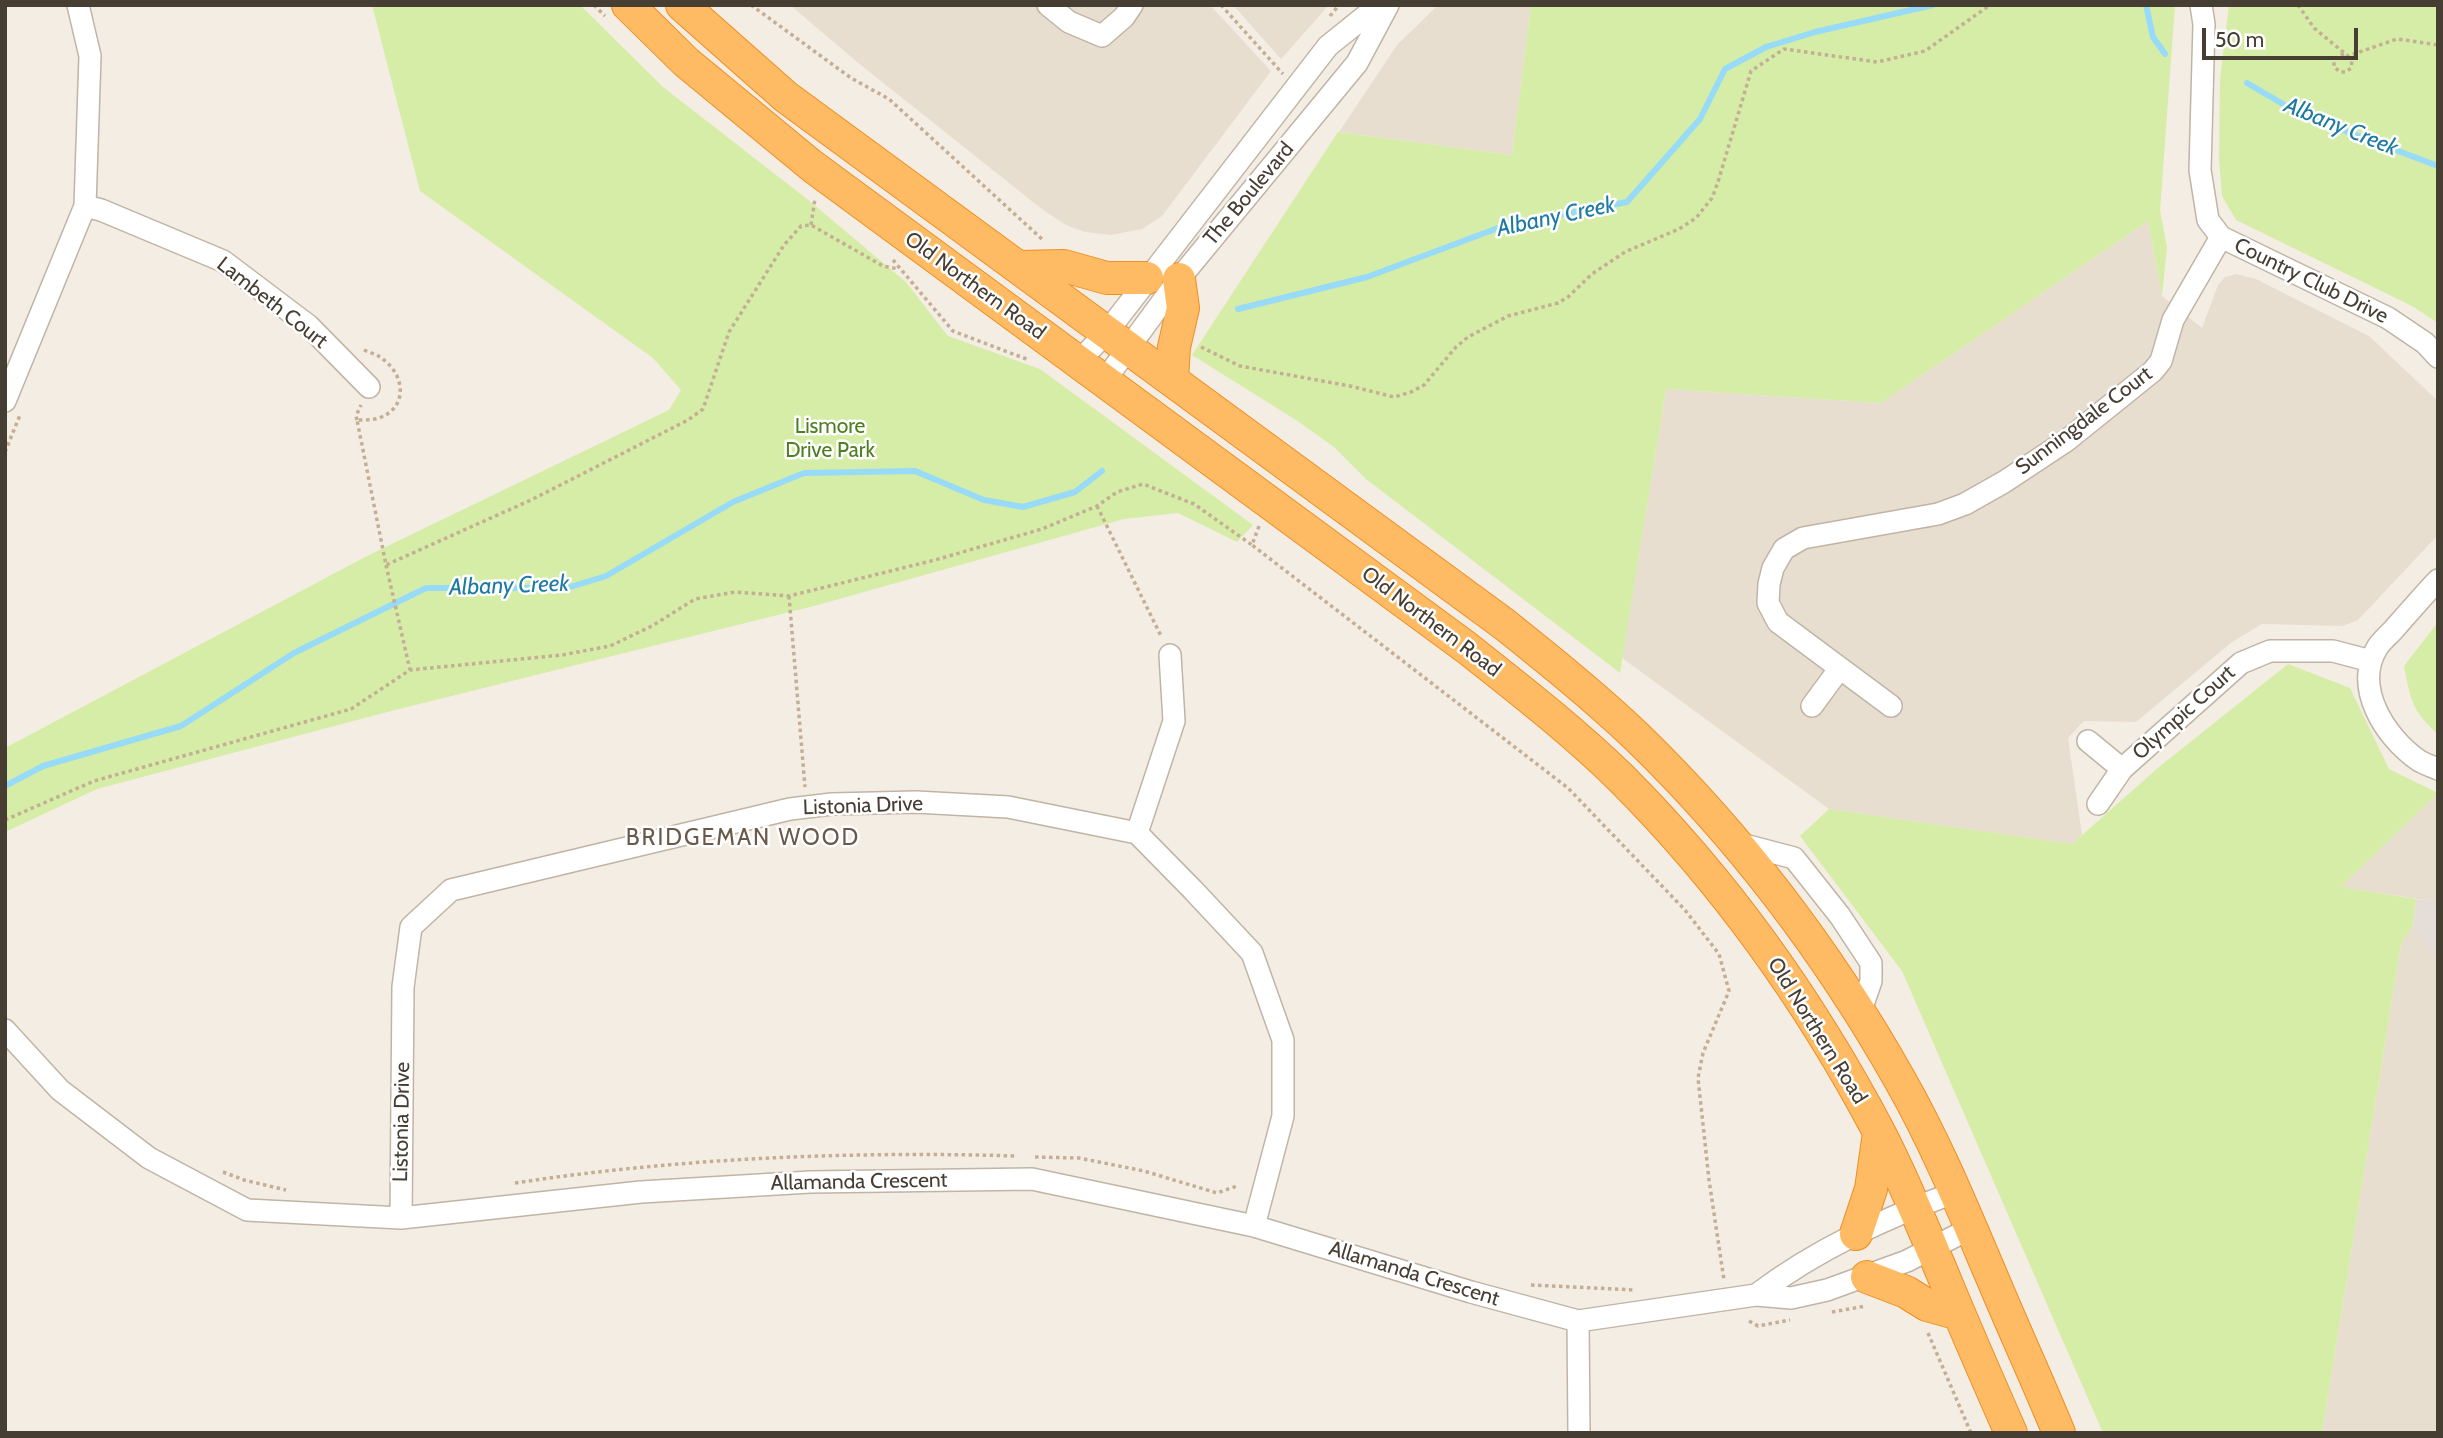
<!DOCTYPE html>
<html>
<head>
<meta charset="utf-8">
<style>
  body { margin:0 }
  #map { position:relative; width:2443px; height:1438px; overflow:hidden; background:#f4ede3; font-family:Cabin,sans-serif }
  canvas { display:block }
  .frame { position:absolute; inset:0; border:7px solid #463d33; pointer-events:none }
  .scale { position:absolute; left:2202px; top:28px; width:156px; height:32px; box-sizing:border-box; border:4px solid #463d33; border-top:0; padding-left:9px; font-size:21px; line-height:24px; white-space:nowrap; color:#463d33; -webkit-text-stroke:5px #fff; paint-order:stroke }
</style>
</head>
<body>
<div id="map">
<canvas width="2443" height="1438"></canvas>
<div class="frame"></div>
<div class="scale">50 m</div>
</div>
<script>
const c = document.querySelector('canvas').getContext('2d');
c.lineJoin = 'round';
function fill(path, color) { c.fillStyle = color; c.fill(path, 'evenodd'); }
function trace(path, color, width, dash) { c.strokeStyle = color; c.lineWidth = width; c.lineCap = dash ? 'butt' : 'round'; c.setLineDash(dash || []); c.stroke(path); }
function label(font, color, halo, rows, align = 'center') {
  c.font = font + ' Cabin,sans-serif'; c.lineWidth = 5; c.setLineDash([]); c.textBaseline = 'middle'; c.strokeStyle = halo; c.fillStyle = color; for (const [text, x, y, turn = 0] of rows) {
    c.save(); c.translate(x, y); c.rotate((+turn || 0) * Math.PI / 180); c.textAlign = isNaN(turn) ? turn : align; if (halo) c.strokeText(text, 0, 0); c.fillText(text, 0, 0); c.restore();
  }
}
fill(new Path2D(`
  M790 5H1210L1271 71 1162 216 1142 229 1111 235 1085 232 1066 225 1043 210 857 62Z
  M1233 5H1329L1281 59Z
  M1438 5H1531L1512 155 1339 132 1397 45Z
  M2148 221 2162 296 2202 328 2218 285 2225 277 2236 274 2256 279 2369 336 2438 401V535L2358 620 2343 626 2262 624 2232 642 2136 722 2084 721 2068 738 2082 835 2072 844 1829 809 1622 658 1666 389 1881 403Z
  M2438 793V902L2340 887Z
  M2413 925 2438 959V1433H2322L2401 944Z`), '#e8ded0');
fill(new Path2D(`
  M2416 899 2438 902V959L2413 925Z`), '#e5ded8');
fill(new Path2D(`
  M372 5H580L663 87 807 199 906 282 948 336 1040 369 1253 525 1237 542 1178 513 1124 519 814 606 391 711 97 789 5 832V748L369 555 669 410 681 390 653 358 420 191Z
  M1531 5H2175L2160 211 2167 247 2162 296 2148 221 1881 403 1666 389 1620 673 1366 479 1334 447 1296 420 1192 355 1338 132 1512 155Z
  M2229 5H2438V323L2412 306 2236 220 2222 196 2219 159 2220 79Z
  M2438 622V734C2412 712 2410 698 2404 666Z
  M2288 664 2350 688 2389 769 2438 793 2341 887 2416 899 2413 925 2401 944 2322 1433H2103L1902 971 1800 836 1829 809 2072 844 2159 767Z`), '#d5eda7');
trace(new Path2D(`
  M2146 5 2153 37 2165 54
  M2247 83 2300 114 2438 166
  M1238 309 1367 277 1506 225 1627 202 1700 119 1725 69 1766 47 1815 32 1933 5
  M5 786 43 766 181 726 294 653 426 588H567L606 576 733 502 804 473 915 471 984 500 1023 507 1075 492 1102 471`), '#97dbf8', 6);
const minor = new Path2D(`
  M1048 5 1069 22 1102 36 1124 17 1132 5
  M2201 5 2204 24 2200 170 2208 220 2221 237 2388 318 2425 343 2438 357
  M85 206 101 210 223 261 309 326 369 387
  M1079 361 1107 332 1328 46 1379 5
  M1105 380 1179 279 1357 63 1388 5
  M5 401 85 206 90 56 78 5
  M2438 580C2423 596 2409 612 2395 628 2389 635 2381 641 2377 648 2353 687 2385 737 2418 760 2424 764 2431 766 2438 769
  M1812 706 1840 668
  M1891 706 1778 622 1768 603 1769 584 1773 568 1784 549 1803 538 1938 514 1965 504 2004 482 2066 441 2153 371 2161 361 2173 320 2221 237
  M2088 741 2122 769 2098 804
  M2122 769 2241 663 2270 651H2333L2371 661
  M1137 833 1174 721 1170 655
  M1737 843 1794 858 1840 916 1871 963V981L1860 1013
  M5 1030 60 1090 149 1158 247 1210 401 1218 641 1192 810 1182 1032 1179 1254 1226 1471 1292 1578 1321 1756 1295 1791 1298 1827 1290 1907 1261 1971 1228
  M401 1218 403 987 411 927 451 890 790 809 832 804 916 802 1008 807 1137 833 1193 890 1252 953 1283 1040V1116L1254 1226
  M1756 1295C1817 1249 1885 1218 1956 1192
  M1578 1321 1579 1433`);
const highway = new Path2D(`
  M628 5 686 62 812 166 1467 648C1520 690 1573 731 1621 778 1724 881 1811 1003 1879 1132 1904 1180 1925 1232 1946 1282 1967 1333 1989 1383 2011 1433
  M682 5 786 97 1504 624C1549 660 1595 697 1637 737 1741 838 1829 954 1900 1080 1937 1145 1965 1214 1994 1282 2015 1332 2038 1382 2059 1433
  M1019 267 1064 266 1107 278H1147
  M1172 380 1174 347 1183 308 1179 279
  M1856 1234 1871 1189 1879 1133
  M1867 1277 1906 1292 1927 1305 1959 1314`);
trace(minor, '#c0b4a5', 24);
trace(highway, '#ef8e22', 34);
trace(new Path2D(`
  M594 5 605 16
  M751 5 851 78 889 99 1043 240
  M1221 5 1283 74
  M2298 5 2314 28 2348 56 2397 39 2438 45
  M1330 16 1339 5
  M2344 54 2338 56 2334 61V67L2340 72H2346L2351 68 2352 61 2348 56
  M811 225 815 199
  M893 260 953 331 1029 360
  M1201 347 1240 366 1350 386 1394 397 1411 392 1424 385 1456 347 1468 337 1508 316 1558 303 1568 297 1592 274 1625 252 1679 229 1696 218 1712 198 1718 182 1751 71 1784 49 1877 62 1925 51 1990 5
  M364 350C371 353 379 355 384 360 405 376 408 408 379 418 373 420 364 420 357 420L386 565 531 500 688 420 703 409 729 332 784 245 801 226 811 225 883 266 899 269
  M357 420 356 416 361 405
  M5 452 20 415
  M1097 506 1161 636
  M1259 526 1252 545 1568 788 1685 910 1719 954 1729 991 1703 1053 1698 1078 1709 1180 1724 1280
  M386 565 410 670
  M789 596 805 787
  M5 820 94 781 351 709 410 670 562 655 610 646 652 626 695 599 735 592 789 596 935 560 1042 529 1097 506 1117 492 1143 484 1194 504 1252 545
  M1035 1157 1079 1158 1144 1171 1217 1193 1237 1186
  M223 1172 244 1180 286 1190
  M515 1183C680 1158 849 1151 1017 1156
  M1531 1285 1635 1290
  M1832 1312 1866 1306
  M1749 1321 1758 1326 1790 1320
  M1928 1333 1971 1433`), '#c4ae94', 3.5, [3.5, 3.5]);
trace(minor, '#fff', 21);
trace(highway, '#ffbb63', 32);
label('21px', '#463d33', '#fff', [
  ["The Boulevard",1249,194,-50],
  ["Country Club Drive",2311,281,26],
  ["Old Northern Road",975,286,36],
  ["Lambeth Court",272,303,38],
  ["Sunningdale Court",2084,421,-37],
  ["Old Northern Road",1431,622,37],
  ["Olympic Court",2184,713,-42],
  ["Listonia Drive",863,806,-2],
  ["Old Northern Road",1817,1031,58],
  ["Listonia Drive",402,1122,-89],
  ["Allamanda Crescent",859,1182,-1],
  ["Allamanda Crescent",1414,1274,17]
]);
label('21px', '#4d7e1f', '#fff', [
  ["Lismore",830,427],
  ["Drive Park",830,451]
]);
label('italic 23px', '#1e7aa4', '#fff', [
  ["Albany Creek",2341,127,22],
  ["Albany Creek",1556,217,-12],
  ["Albany Creek",509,586,-2]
]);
c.letterSpacing = '2px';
label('23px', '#6a5949', '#fff', [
  ["BRIDGEMAN WOOD",743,838]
]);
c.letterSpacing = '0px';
</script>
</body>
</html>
